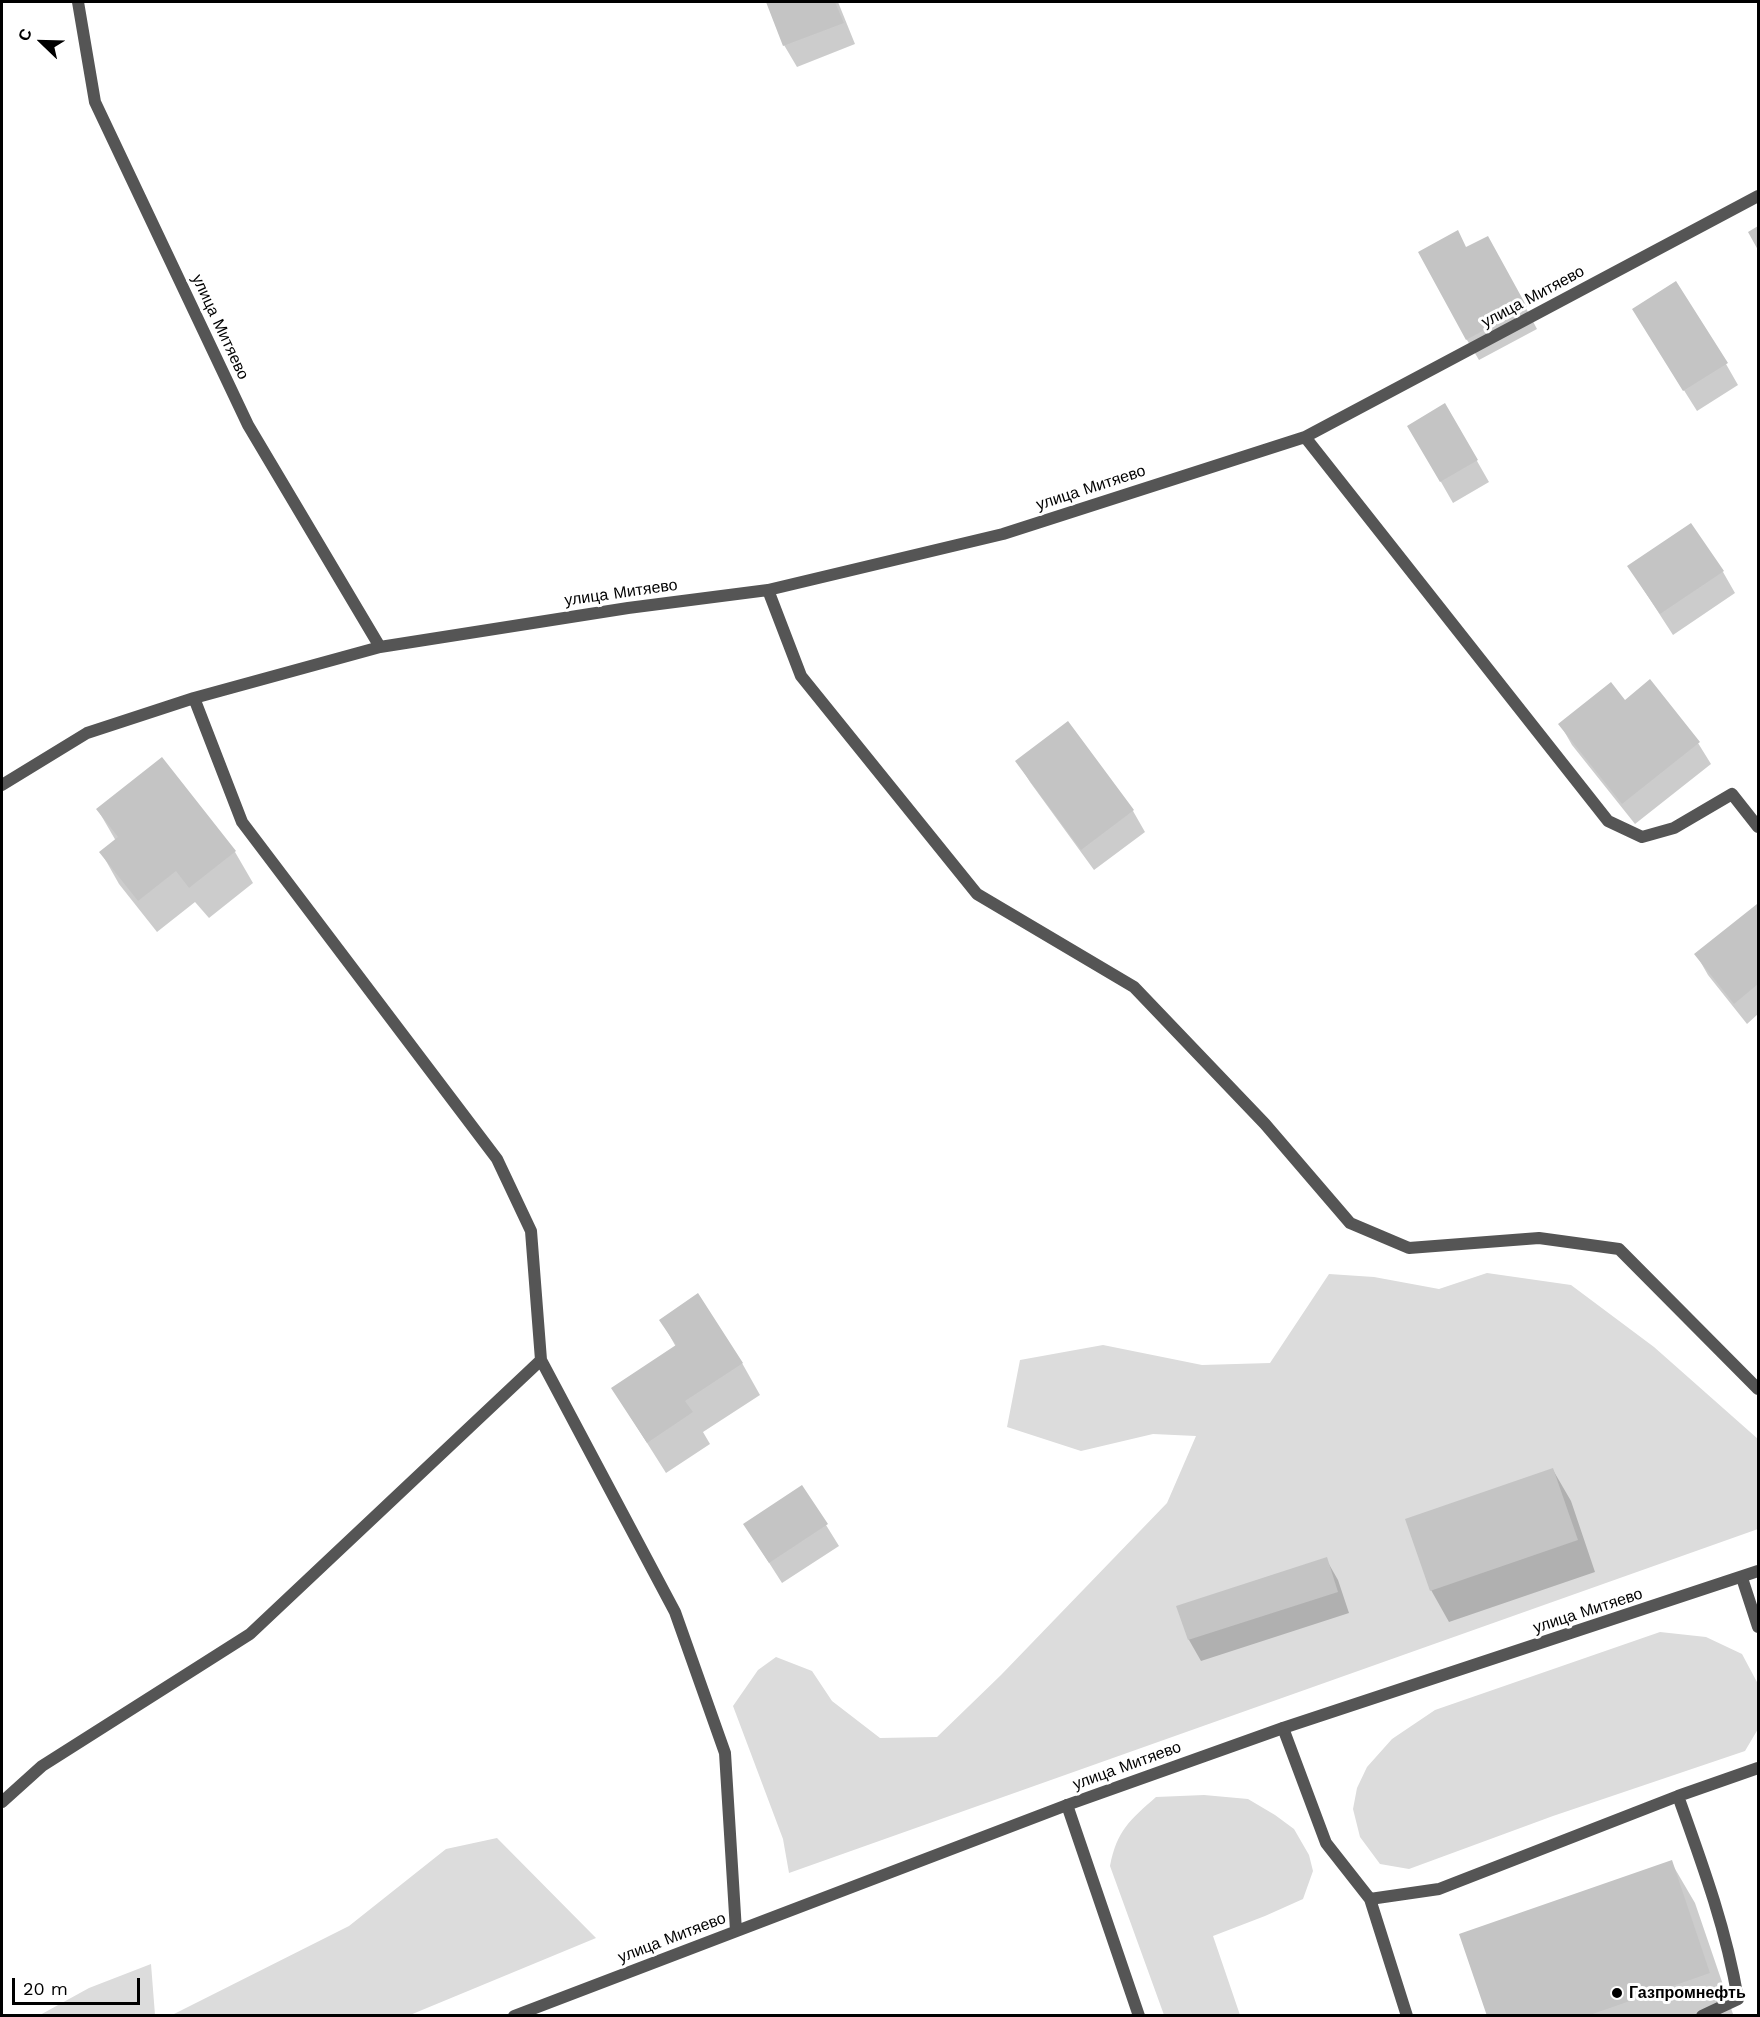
<!DOCTYPE html>
<html>
<head>
<meta charset="utf-8">
<style>
  body { margin:0 }
  #map { position:relative; width:1760px; height:2017px; overflow:hidden; background:#fff; font-family:"Work Sans",sans-serif }
  canvas { display:block }
  .frame { position:absolute; inset:0; border:3px solid #000; pointer-events:none }
  .north { position:absolute; left:12px; top:12px; width:60px; height:60px; -webkit-text-stroke:4px #fff; paint-order:stroke; rotate:293deg; font-size:16px; font-weight:700; line-height:24px; text-align:center; color:#000 }
  .north::after { content:''; display:block; margin:auto; width:21px; height:27px; background:#000; clip-path:polygon(50% 0,100% 100%,50% 72%,0 100%) }
  .scale { position:absolute; left:12px; top:1978px; width:128px; height:27px; box-sizing:border-box; border:3px solid #000; border-top:0; padding-left:8px; font-size:18px; line-height:21px; white-space:nowrap; color:#000; -webkit-text-stroke:4px #fff; paint-order:stroke }
</style>
</head>
<body>
<div id="map">
<canvas width="1760" height="2017"></canvas>
<div class="frame"></div>
<div class="north">С</div>
<div class="scale">20 m</div>
</div>
<script>
const c = document.querySelector('canvas').getContext('2d');
c.lineJoin = 'round';
function fill(path, color) { c.fillStyle = color; c.fill(path, 'evenodd'); }
function trace(path, color, width, dash) { c.strokeStyle = color; c.lineWidth = width; c.lineCap = dash ? 'butt' : 'round'; c.setLineDash(dash || []); c.stroke(path); }
function label(font, color, halo, rows, align = 'center') {
  c.font = font + ' "Work Sans",sans-serif'; c.lineWidth = 6; c.setLineDash([]); c.textBaseline = 'middle'; c.strokeStyle = halo; c.fillStyle = color; for (const [text, x, y, turn = 0] of rows) {
    c.save(); c.translate(x, y); c.rotate((+turn || 0) * Math.PI / 180); c.textAlign = isNaN(turn) ? turn : align; if (halo) c.strokeText(text, 0, 0); c.fillText(text, 0, 0); c.restore();
  }
}
fill(new Path2D(`
  M1487 1273 1571 1285 1654 1347 1758 1439V1529L789 1873 783 1839 733 1706 758 1670 776 1657 812 1671 832 1701 880 1738 937 1737 1001 1675 1167 1503 1196 1436 1153 1434 1081 1451 1007 1427 1020 1360 1103 1345 1202 1365 1270 1363 1329 1274 1374 1277 1439 1289Z
  M1660 1632 1706 1637 1742 1654 1758 1684V1729L1745 1751 1553 1816 1409 1869 1380 1864 1360 1837 1353 1809 1357 1788 1367 1767 1392 1739 1435 1710Z
  M1204 1795 1248 1799 1275 1815 1294 1829 1309 1855 1313 1871 1303 1899 1265 1916 1213 1936 1240 2015H1164L1110 1866C1117 1830 1130 1820 1156 1797Z
  M497 1838 596 1938 410 2015H172L349 1926 446 1849Z
  M151 1964 155 2015H40L89 1988Z`), '#dcdcdc');
fill(new Path2D(`
  M768 2H838L855 44 797 67 784 45Z
  M1467 249 1500 259 1537 329 1479 360 1467 340Z
  M1646 330 1726 364 1738 385 1697 411Z
  M1445 405 1489 482 1453 503 1409 426Z
  M1629 567 1723 572 1735 593 1673 635Z
  M1650 682 1698 743 1711 764 1635 824 1572 745 1560 724 1624 702Z
  M1068 723 1133 811 1145 832 1094 870 1030 782 1017 761Z
  M98 810 235 852 253 883 209 918 195 902 157 932 119 884 101 852 116 841Z
  M1757 906 1758 1014 1747 1024 1708 975 1696 954Z
  M661 1320 742 1363 760 1395 703 1432 710 1444 666 1473 613 1389 676 1347Z
  M1553 1470 1571 1501 1595 1572 1449 1622 1431 1590Z
  M745 1525H826L839 1546 782 1583Z
  M1326 1559 1338 1580 1349 1613 1201 1661 1189 1640 1178 1607Z
  M1671 1862 1695 1903 1733 2014 1728 2016H1489Z`), '#0003');
fill(new Path2D(`
  M766 2H835L844 23 783 46Z
  M1758 226V250L1748 232Z
  M1458 230 1466 247 1488 236 1527 307 1466 340 1418 252Z
  M1676 281 1728 363 1683 391 1632 309Z
  M1445 403 1478 460 1440 482 1407 426Z
  M1691 523 1724 571 1660 614 1627 566Z
  M1650 679 1700 742 1622 804 1558 724 1611 682 1625 700Z
  M1068 721 1134 810 1081 850 1015 761Z
  M162 757 236 851 189 888 176 871 138 901 99 852 118 837 96 809Z
  M1757 904 1758 984 1734 1004 1694 954Z
  M698 1293 743 1363 685 1401 693 1412 647 1443 611 1388 676 1345 659 1320Z
  M1553 1468 1578 1540 1430 1591 1405 1519Z
  M802 1485 828 1524 769 1563 743 1524Z
  M1327 1557 1338 1592 1188 1640 1176 1606Z
  M1672 1860 1710 1973 1587 2016H1487L1459 1934Z`), '#c4c4c4');
trace(new Path2D(`
  M1742 1578 1758 1627
  M1283 1728 1326 1843 1370 1899 1407 2016
  M1678 1796C1702 1863 1726 1928 1738 1999L1702 2016
  M1067 1805 1139 2016
  M1370 1899 1439 1889 1678 1796 1758 1768`), '#555', 12);
trace(new Path2D(`
  M78 2 95 102 248 425 380 647
  M1305 437 1608 821 1642 837 1674 828 1732 794 1758 827
  M768 590 801 676 977 894 1134 987 1265 1124 1350 1223 1409 1248 1539 1238 1619 1249 1758 1389
  M194 698 242 822 497 1159 531 1231 541 1360 675 1612 725 1753 736 1931
  M2 785 87 733 194 698 380 647 628 608 768 590 1003 534 1305 437 1758 196
  M2 1802 42 1766 250 1634 541 1360
  M514 2016 1067 1805 1283 1728 1758 1571`), '#555', 12);
for (const [x, y, r, color] of [
  [1617,1993,6,"#000"]
]) { const dot = new Path2D(); dot.arc(x, y, r, 0, 2 * Math.PI); c.fillStyle = color; c.fill(dot); trace(dot, '#fff', 2); }
label('16px', '#000', '#fff', [
  ["улица Митяево",1533,297,-28],
  ["улица Митяево",220,327,65],
  ["улица Митяево",1091,488,-18],
  ["улица Митяево",621,593,-8],
  ["улица Митяево",1588,1611,-18],
  ["улица Митяево",1127,1766,-20],
  ["улица Митяево",672,1938,-21]
]);
label('bold 16px', '#000', '#fff', [
  ["Газпромнефть",1629,1993]
], 'left');
</script>
</body>
</html>
